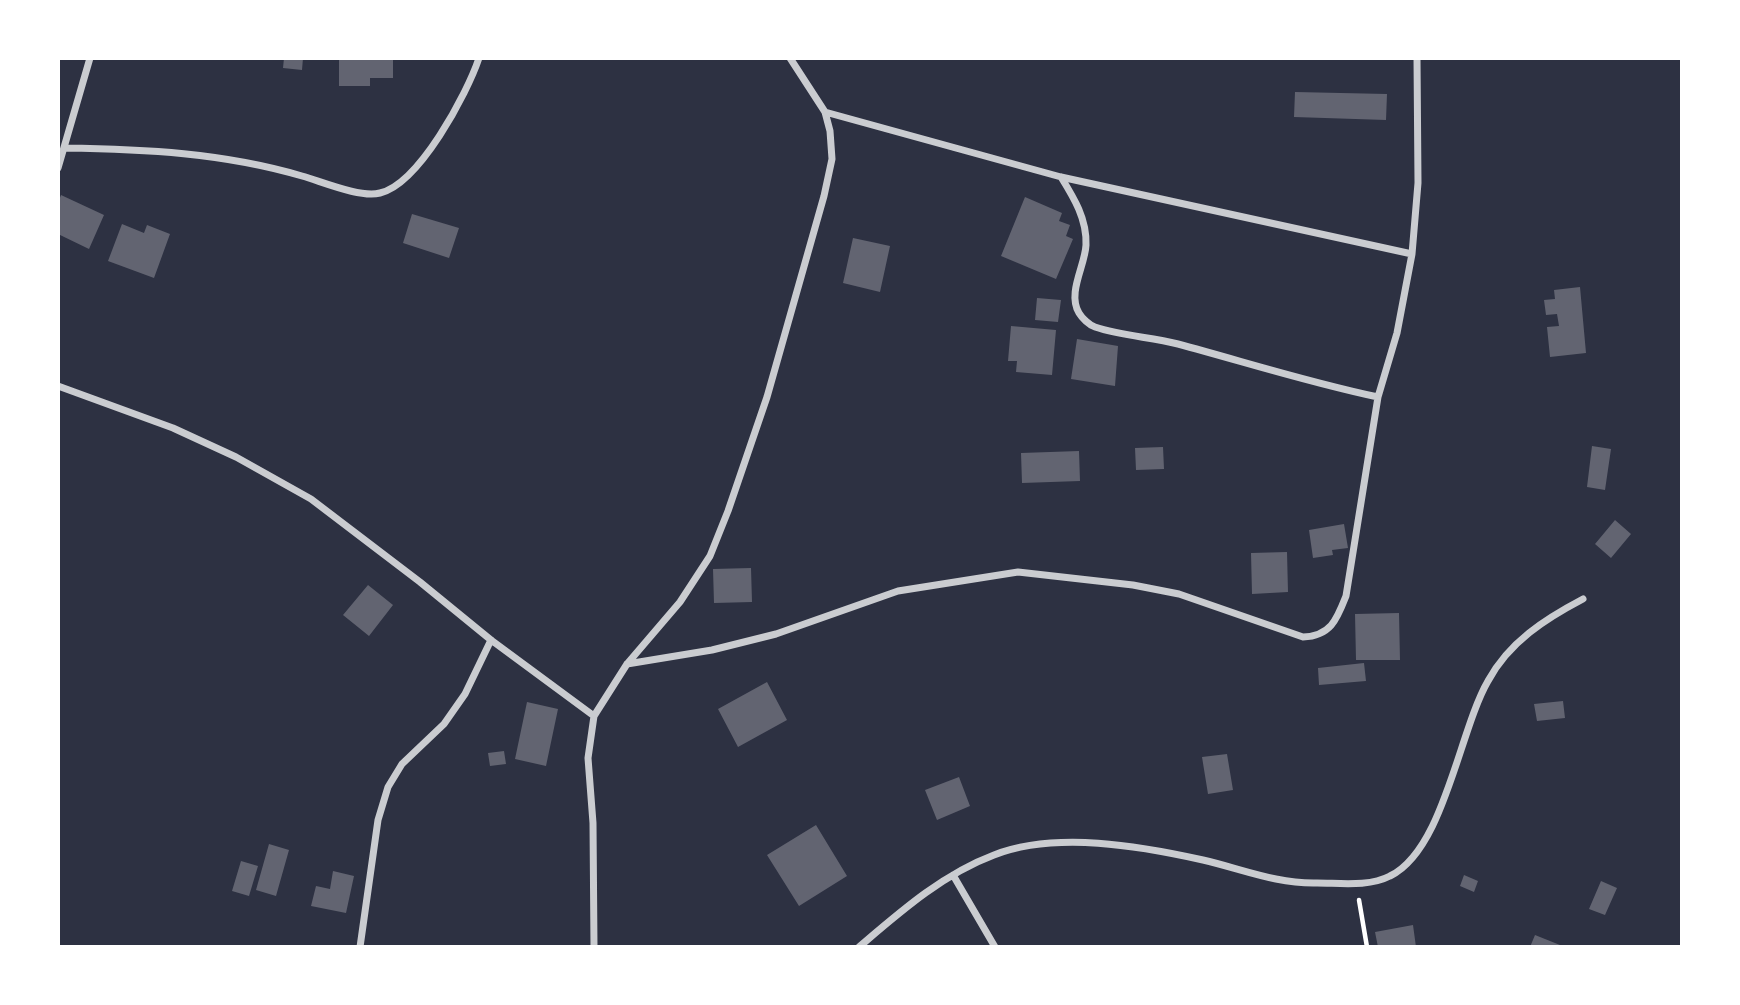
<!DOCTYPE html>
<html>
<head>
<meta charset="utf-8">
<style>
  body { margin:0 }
  #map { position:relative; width:1740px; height:1005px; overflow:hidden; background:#2d3142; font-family:"Nunito Sans",sans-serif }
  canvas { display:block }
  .frame { position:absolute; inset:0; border:60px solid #fff; pointer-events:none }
</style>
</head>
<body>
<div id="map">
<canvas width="1740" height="1005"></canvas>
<div class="frame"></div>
</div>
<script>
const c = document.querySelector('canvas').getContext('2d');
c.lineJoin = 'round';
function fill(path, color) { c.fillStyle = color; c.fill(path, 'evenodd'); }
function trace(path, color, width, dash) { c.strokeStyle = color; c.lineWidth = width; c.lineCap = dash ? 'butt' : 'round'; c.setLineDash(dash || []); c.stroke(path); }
fill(new Path2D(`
  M284 58H303L302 70 283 68Z
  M339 58H393V78H370V86H339Z
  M1295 92 1387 94 1386 120 1294 117Z
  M61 195 104 215 89 249 58 234V203Z
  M1025 197 1062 213 1059 221 1070 225 1066 236 1073 239 1056 279 1001 256Z
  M412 214 459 228 449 258 403 243Z
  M122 224 144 233 147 225 170 234 154 278 108 261Z
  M853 238 890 246 880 292 843 283Z
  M1580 287 1586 353 1550 357 1547 327 1559 326 1557 314 1546 315 1544 300 1555 299 1554 290Z
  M1037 298 1061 300 1058 322 1035 320Z
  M1011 326 1056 330 1052 375 1016 372 1017 361H1008Z
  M1077 339 1118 346 1115 386 1071 379Z
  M1592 446 1611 449 1605 490 1587 487Z
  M1163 447 1164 469 1136 470 1135 448Z
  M1079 451 1080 481 1022 483 1021 453Z
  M1615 520 1631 534 1611 558 1595 544Z
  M1344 524 1348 548 1332 550 1333 555 1313 558 1309 530Z
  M1287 552 1288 592 1252 594 1251 553Z
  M751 568 752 602 714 603 713 569Z
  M368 585 393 605 369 636 343 615Z
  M1399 613 1400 660H1356L1355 614Z
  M1364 663 1366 681 1319 685 1318 668Z
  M767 682 787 720 738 747 718 709Z
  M1563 701 1565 718 1537 721 1534 704Z
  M527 702 558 709 546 766 515 759Z
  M504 751 506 764 490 766 488 753Z
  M1227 754 1233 790 1208 794 1202 757Z
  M959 777 970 806 937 820 925 790Z
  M816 825 847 876 799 906 767 855Z
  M269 844 289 850 276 896 256 890Z
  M241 861 258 866 249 896 232 891Z
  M333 871 354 876 346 913 311 906 316 886 330 889Z
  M1464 875 1478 881 1474 892 1460 886Z
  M1601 881 1617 888 1605 915 1589 909Z
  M1413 925 1416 947H1378L1375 932Z
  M1535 935 1565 947H1530Z`), '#626471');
trace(new Path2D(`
  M1359 900 1367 947`), '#fff', 4.5);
trace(new Path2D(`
  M825 112 1061 177 1412 254
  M64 148C144 149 224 153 302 176 323 182 360 198 380 193 419 184 467 94 479 58
  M58 168 90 58
  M1061 177C1074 198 1087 219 1086 245 1085 266 1067 293 1079 313 1082 318 1089 325 1095 327 1122 336 1150 337 1178 344 1245 362 1311 383 1378 397
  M58 386 173 428 236 457 311 499 420 582 491 640 594 716
  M627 664 712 650 776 634 898 591 1018 572 1133 585 1179 594 1303 637C1331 636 1337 619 1346 596L1378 397 1397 333 1412 254 1418 183 1417 58
  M953 875 995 947
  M360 947 378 820 388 787 402 764 444 724 465 694 491 640
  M594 947 593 823 588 758 594 716 627 664 680 602 710 556 728 511 767 397 824 196 832 159 830 131 825 112 790 58
  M859 947C900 912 943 874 994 855 1056 831 1140 846 1203 860 1242 869 1277 884 1317 883 1340 883 1369 887 1390 876 1444 850 1459 731 1488 681 1509 642 1545 619 1583 599`), '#caccd0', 7);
</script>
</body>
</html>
